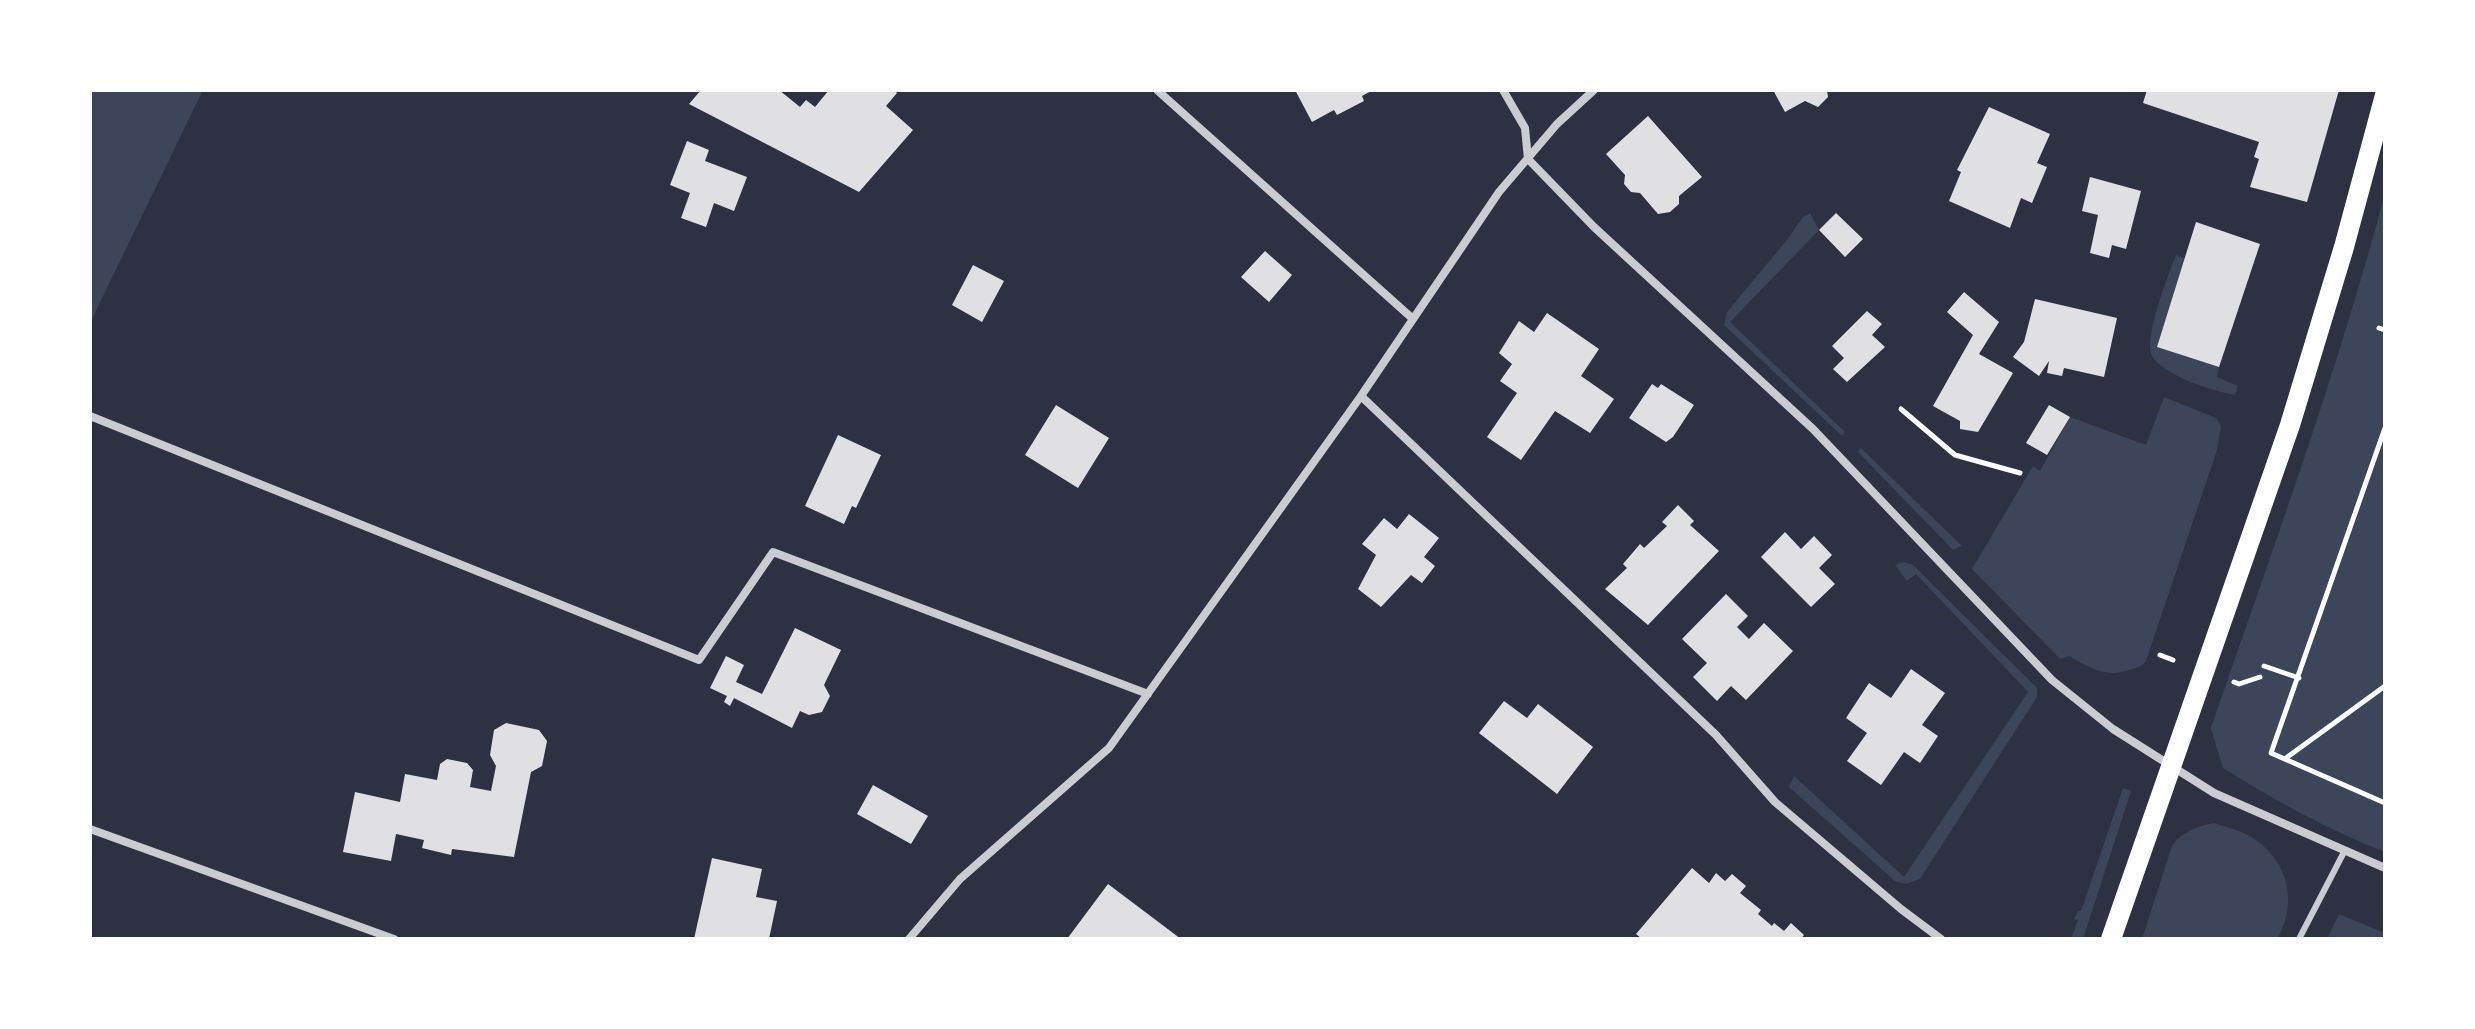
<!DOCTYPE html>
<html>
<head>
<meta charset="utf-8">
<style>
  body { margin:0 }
  #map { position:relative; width:2475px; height:1029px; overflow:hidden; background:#2d3142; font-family:Rubik,sans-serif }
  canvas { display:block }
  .frame { position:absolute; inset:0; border:92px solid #fff; pointer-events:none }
</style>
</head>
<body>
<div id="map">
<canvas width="2475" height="1029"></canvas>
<div class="frame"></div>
</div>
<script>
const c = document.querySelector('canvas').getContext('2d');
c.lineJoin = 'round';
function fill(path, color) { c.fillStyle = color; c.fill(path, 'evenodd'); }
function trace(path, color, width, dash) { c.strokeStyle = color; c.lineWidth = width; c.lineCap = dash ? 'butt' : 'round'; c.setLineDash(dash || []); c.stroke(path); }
fill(new Path2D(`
  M90 90H203L90 323Z
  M2385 193V852C2328 830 2274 800 2223 768L2211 728C2272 551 2337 374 2385 193Z
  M1810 213 1819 230 1730 322 1845 432 1842 436 1724 325 1727 312 1786 241 1803 217Z
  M2176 255 2186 259 2157 347 2219 367 2217 377 2238 386 2235 395C2213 391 2164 376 2152 356 2143 339 2169 273 2176 255Z
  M2164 397 2216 418 2221 426 2217 450 2146 661C2141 667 2137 668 2129 670 2105 678 2090 668 2069 656L2060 659 1972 569 2033 466 2040 471 2070 417 2146 445Z
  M1861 448 1962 546 1953 550 1858 452Z
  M1904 562 1913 565 2037 688V697L1920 879 1906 884 1895 881 1789 787 1794 776 1904 877 2028 692 1916 574 1907 581 1895 565Z
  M2123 788 2131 791 2083 939H2071L2078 920 2074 919 2078 911H2081Z
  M2214 823C2225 827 2239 830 2250 836 2288 859 2299 902 2277 939H2142L2172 846C2183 831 2196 827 2214 823Z
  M2339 914 2385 933V939H2327Z`), '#3c4559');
fill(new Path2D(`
  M701 90H779L800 107 806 100 815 107 829 90H893L897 93 886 106 913 130 859 192 689 104Z
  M1295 90H1373L1362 96 1364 101 1337 115 1334 110 1312 122Z
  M1773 90H1827L1828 97 1818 107 1805 101 1785 112Z
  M2147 90H2339L2307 202 2250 187 2259 159 2254 157 2259 142 2143 103Z
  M1989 107 2050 134 2037 163 2047 167 2032 203 2021 198 2010 228 1949 201 1961 172 1957 170Z
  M1648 116 1702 177 1679 196V204L1670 212 1658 214 1640 193 1631 192 1624 184 1625 175 1606 154Z
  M687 141 709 150 705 161 747 177 734 211 714 203 706 227 681 218 690 193 670 185Z
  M2090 177 2141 191 2126 249 2112 245 2109 258 2090 253 2098 215 2082 211Z
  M1836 213 1863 239 1845 257 1819 230Z
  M2196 222 2260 244 2219 367 2157 347Z
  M1265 251 1292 275 1269 302 1241 277Z
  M973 265 1004 281 982 322 952 305Z
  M1964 292 1999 322 1979 354 2013 373 1978 432 1960 429V421L1933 406 1973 335 1947 312Z
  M2035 299 2117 318 2104 377 2064 368 2062 376 2047 373 2049 361 2039 376 2013 357 2024 342Z
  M1867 311 1882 324 1872 335 1885 347 1847 382 1833 369 1844 358 1832 346Z
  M1547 313 1599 349 1581 376 1614 399 1590 433 1555 411 1521 460 1487 437 1517 393 1500 381 1512 364 1499 353 1519 321 1534 332Z
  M1652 384 1658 388 1661 384 1694 405 1673 437 1666 442 1629 418Z
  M1056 405 1109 438 1078 488 1025 455Z
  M2049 405 2070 417 2047 455 2026 443Z
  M838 435 881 455 856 508 852 506 844 524 805 506Z
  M1678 505 1694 521 1690 525 1719 551 1648 625 1605 589 1627 568 1623 564 1640 544 1644 548 1667 526 1662 522Z
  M1409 514 1439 538 1424 557 1435 566 1422 583 1411 575 1381 607 1358 589 1376 555 1362 544 1384 518 1397 529Z
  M1785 532 1801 549 1814 536 1832 555 1819 568 1835 584 1811 607 1761 557Z
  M1726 594 1748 616 1737 627 1749 639 1764 623 1793 651 1746 700 1731 686 1717 701 1693 677 1707 663 1682 639Z
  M795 628 841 650 824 685 830 696 822 712 809 715 800 711 792 728 734 698 730 706 724 702 727 696 710 688 726 656 744 665 736 682 762 694Z
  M1911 669 1945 693 1922 725 1938 736 1920 763 1904 752 1881 785 1847 761 1867 733 1846 718 1869 683 1891 698Z
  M1504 701 1527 718 1538 704 1593 747 1557 794 1479 733Z
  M506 723 539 730 547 741 542 766 531 772 514 857 452 849 451 855 422 848 424 840 396 834 391 861 343 852 355 792 400 802 405 774 437 780 440 764 447 759 467 763 473 770 470 787 491 791 496 766 490 755 494 730Z
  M873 785 928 816 911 844 857 814Z
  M712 858 762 869 756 897 777 901 769 939H694Z
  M1692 868 1709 883 1716 873 1725 881 1732 874 1746 886 1740 893 1761 910 1758 914 1772 926 1774 923 1784 931 1791 923 1804 935 1801 939H1642L1636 934Z
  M1108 884 1181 939H1067Z`), '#e0e0e3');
trace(new Path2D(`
  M2379 328 2385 330
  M1901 409 1955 455 2020 473
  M2385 428 2271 753 2385 803
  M2160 655 2173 660
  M2264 666 2299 678
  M2234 682 2239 684 2260 677
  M2286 758 2385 686`), '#fff', 5);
trace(new Path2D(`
  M2299 939 2344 852`), '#caccd0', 6);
trace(new Path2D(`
  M1157 90 1413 319
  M1503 90 1525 128 1528 159 1594 227 1813 429 2052 680 2113 729 2214 793 2385 868
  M1361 396 1716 735 1775 802 1901 909 1941 939
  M90 416 699 660 773 552 1148 694
  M90 829 394 939
  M909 939 960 879 1109 748 1361 396 1499 192 1557 124 1594 90`), '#caccd0', 8);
trace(new Path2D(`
  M2111 939 2290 425 2344 247 2385 95`), '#fff', 20);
</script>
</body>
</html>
